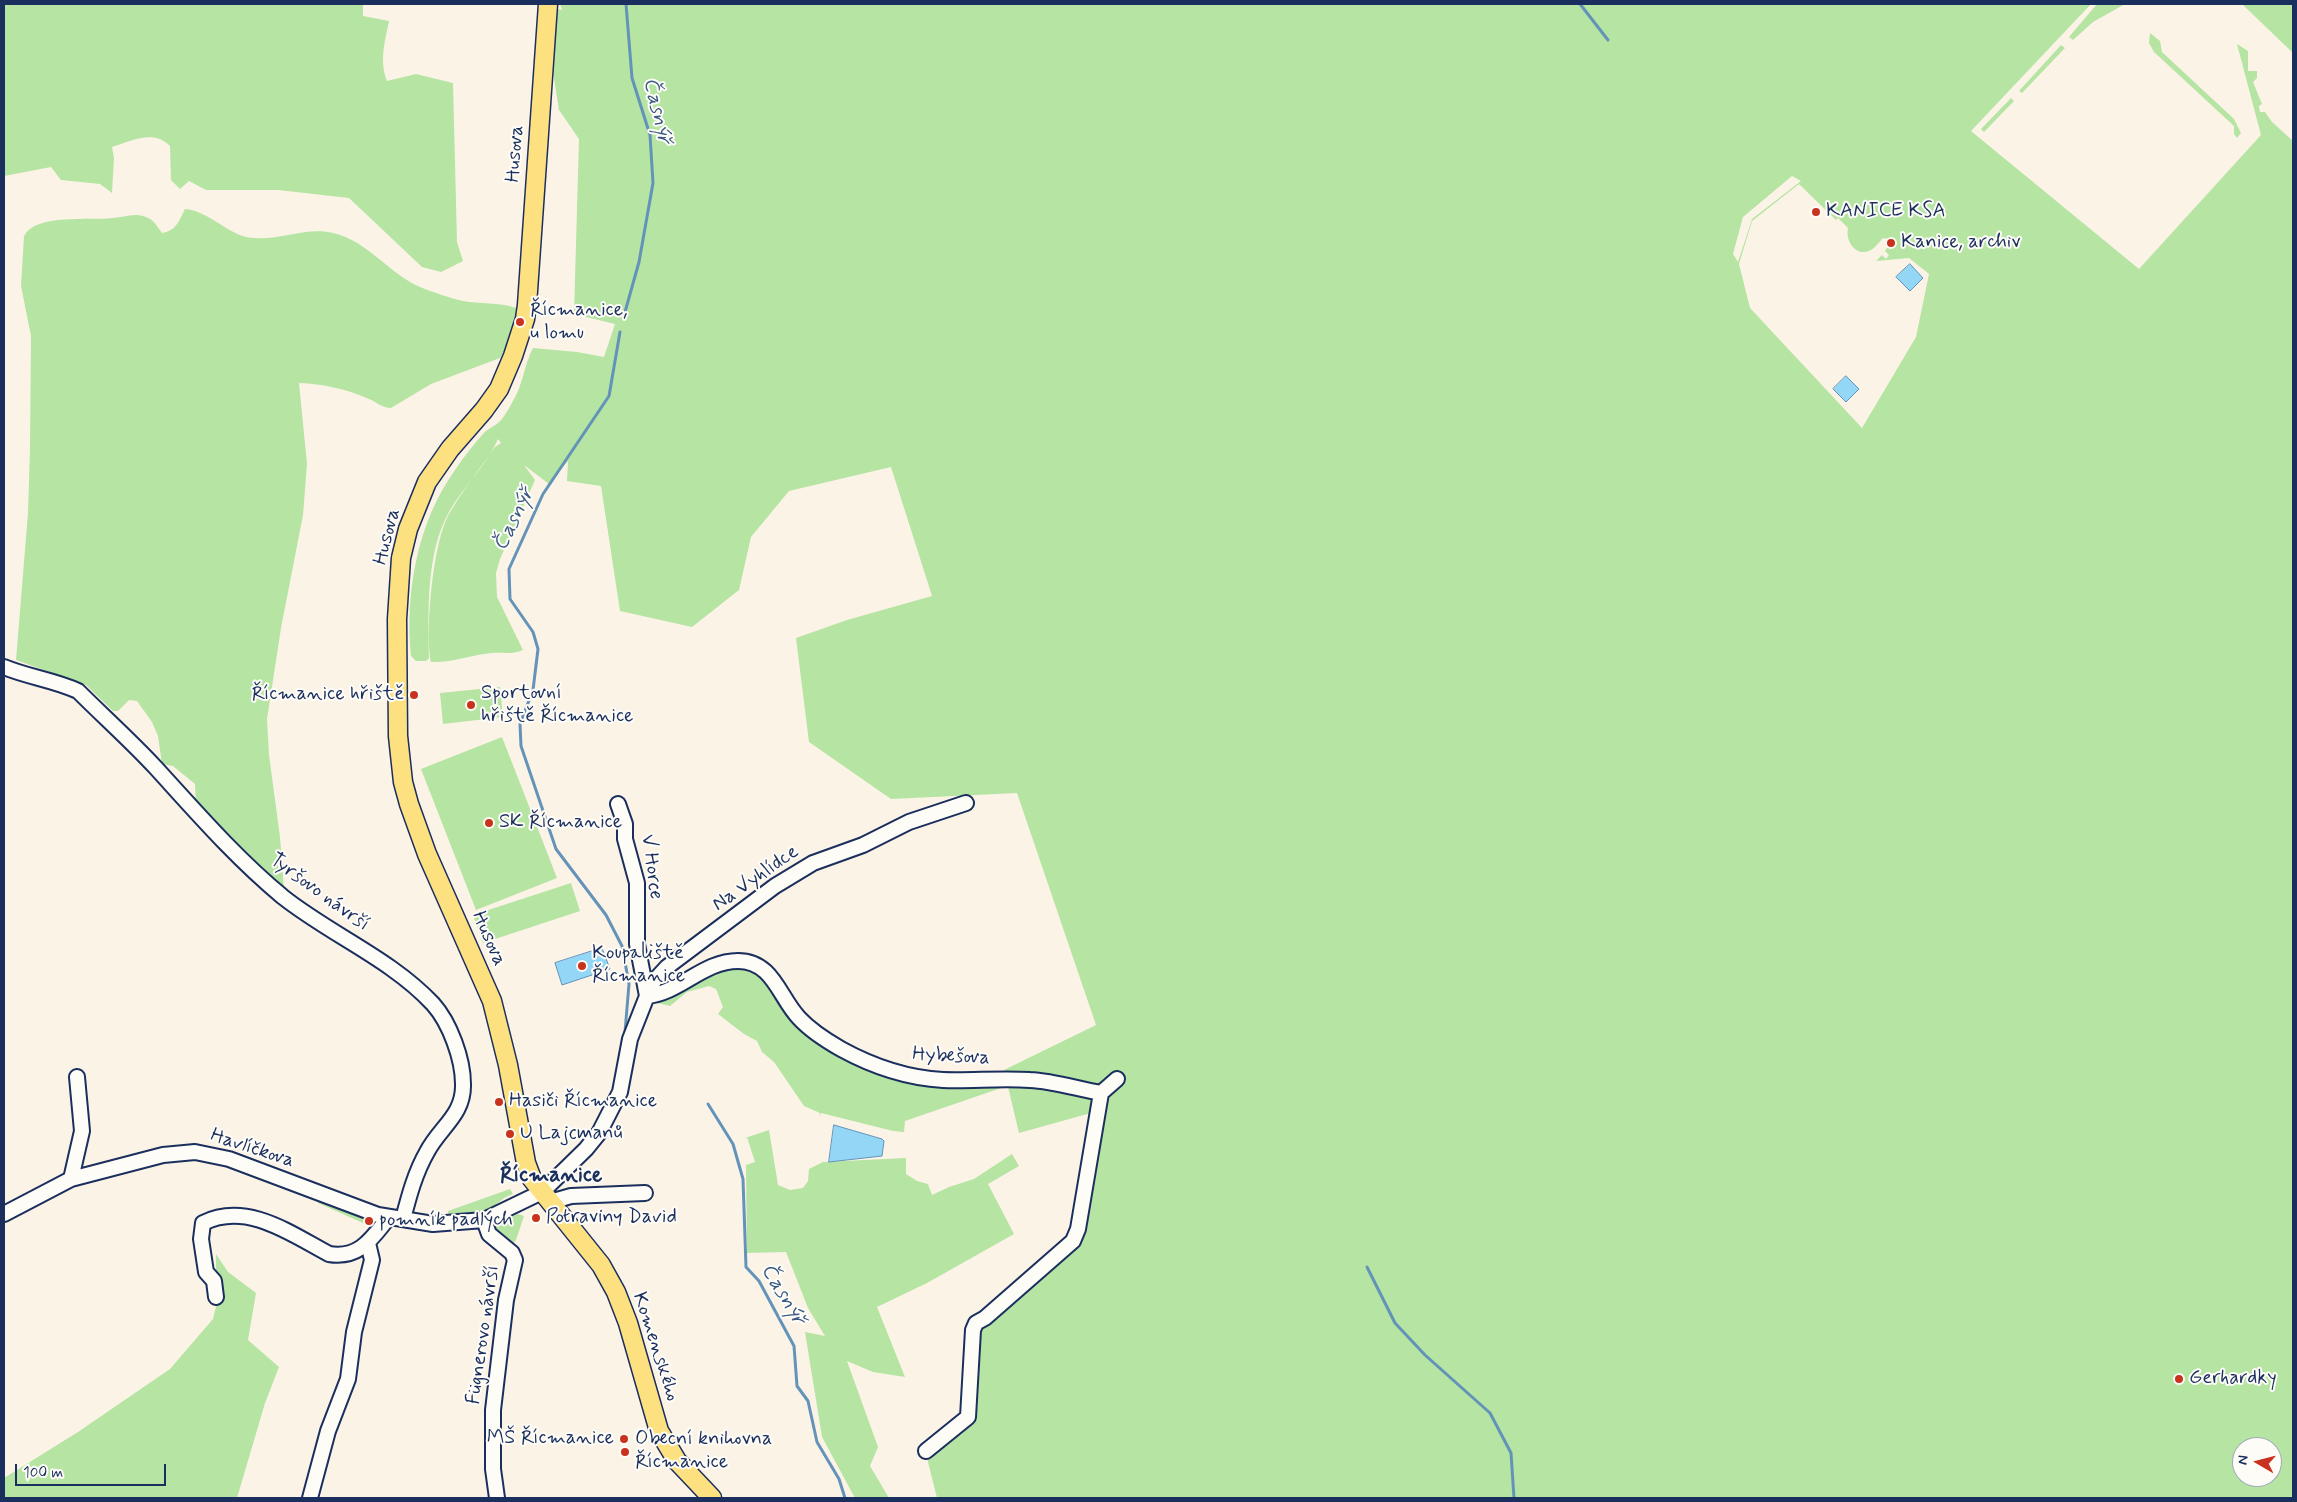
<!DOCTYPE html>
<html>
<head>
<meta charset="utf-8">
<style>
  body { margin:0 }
  #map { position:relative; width:2297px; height:1502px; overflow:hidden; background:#fcf3e7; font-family:Mynerve,sans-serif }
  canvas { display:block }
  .frame { position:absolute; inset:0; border:5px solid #1b2f5e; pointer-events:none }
  .north { position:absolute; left:2232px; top:1437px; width:50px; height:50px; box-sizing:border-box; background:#fdfcf7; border:1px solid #a3aaba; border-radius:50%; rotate:278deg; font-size:14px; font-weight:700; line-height:20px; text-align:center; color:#1b2f5e }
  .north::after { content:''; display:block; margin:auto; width:18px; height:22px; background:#c8321e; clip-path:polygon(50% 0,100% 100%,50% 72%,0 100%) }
  .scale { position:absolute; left:15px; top:1464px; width:151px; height:22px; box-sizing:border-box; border:2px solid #1b2f5e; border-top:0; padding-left:6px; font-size:15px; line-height:18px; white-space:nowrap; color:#1b2f5e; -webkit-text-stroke:4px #fdfcf7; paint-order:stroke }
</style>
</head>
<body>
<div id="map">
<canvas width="2297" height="1502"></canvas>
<div class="frame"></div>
<div class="north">N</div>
<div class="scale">100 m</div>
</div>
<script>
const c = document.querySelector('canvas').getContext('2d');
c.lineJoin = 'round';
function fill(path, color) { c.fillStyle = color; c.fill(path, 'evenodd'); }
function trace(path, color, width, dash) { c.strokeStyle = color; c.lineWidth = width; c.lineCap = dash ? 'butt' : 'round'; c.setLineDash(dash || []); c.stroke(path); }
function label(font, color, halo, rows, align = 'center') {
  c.font = font + ' Mynerve,sans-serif'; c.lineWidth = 4; c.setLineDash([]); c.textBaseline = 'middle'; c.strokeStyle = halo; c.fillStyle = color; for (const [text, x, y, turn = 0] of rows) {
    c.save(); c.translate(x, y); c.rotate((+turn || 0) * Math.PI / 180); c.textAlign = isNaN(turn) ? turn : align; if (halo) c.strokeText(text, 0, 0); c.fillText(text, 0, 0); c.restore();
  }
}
fill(new Path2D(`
  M4 4H363V16L389 21C385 41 379 61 387 81L416 74 453 83 457 242 463 261 441 272 422 267 349 198 278 190H206L189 181 180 189 171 180 170 146C154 129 131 141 112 147L114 158 112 193 100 184 61 180 51 167 4 176Z
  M560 4H2091L1971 131 2139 269 2261 135 2237 44 2248 51V71H2257V78L2253 82 2262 104 2259 106 2260 112H2265L2272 122 2293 141V1498H937L926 1454 971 1421 979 1328 1080 1240 1098 1111 1019 1133 1004 1070 1096 1025 1017 793 891 799 809 742 796 638 847 620 932 596 891 467 789 491 751 537 739 590 692 627 620 611 601 486 567 481 568 461 549 484 524 465 535 480 500 559 496 573 497 597 523 650C512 655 502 652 491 653 471 655 451 663 431 662 425 630 433 542 449 514 462 491 480 469 495 447L501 443 498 439C487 465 463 487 449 512 426 552 428 613 429 658L426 661H416L411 656C405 593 417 523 455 470 463 458 473 445 483 434 487 429 493 427 498 423 504 418 509 408 513 401 523 385 524 365 533 348L577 352 604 357 615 324 574 314 579 139 559 110 553 72 557 9 562 10ZM1792 176 1801 181 1752 219 1738 262 1733 254 1743 217ZM1799 184 1836 220 1838 218 1848 228C1845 241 1856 258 1871 250 1876 247 1879 242 1883 238L1892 240 1885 251 1889 255 1886 259 1882 255 1876 261 1909 258 1929 274 1916 337 1862 428 1750 308 1739 264 1752 221ZM2242 1447H2272V1477H2242Z
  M2097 4H2125L2093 22 2073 40 2069 37Z
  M2242 4H2293V53Z
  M2150 33 2160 41 2162 52 2234 119 2241 133 2237 138 2234 134V126L2154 52 2149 43Z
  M2061 45 2065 48 2022 93 2019 91Z
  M2011 98 2014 101 1984 132 1981 129Z
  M185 209C208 211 224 231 246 237 276 243 305 226 333 233 368 241 388 273 420 287 433 292 449 298 463 301 481 304 498 302 516 308L515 321 507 348 500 358 431 384 391 408C382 408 377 402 369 399 347 389 323 384 299 383L307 464 303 515 281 628 267 719 269 755 280 837 284 890 276 885 196 805 195 784 173 766 162 764 158 736 152 722 137 701 129 700 118 711H113L86 685 16 660 28 513 30 449 31 336 21 286 24 236C36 213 90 221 112 218 121 218 133 213 143 216 154 219 155 224 162 233 176 231 179 221 185 209Z
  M500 687 503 717 443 724 440 693Z
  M502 737 557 878 476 910 421 769Z
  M571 883 580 911 483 943 473 915Z
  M735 966 753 970 760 974 801 1026 935 1083 1001 1088 905 1121 904 1132 893 1131 821 1113 819 1117 820 1113 804 1106 774 1062 762 1052 757 1041 744 1034 718 1014 723 1007 716 989 709 986 687 992 670 1006 658 1003 713 971Z
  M769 1130 778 1185 790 1190 803 1188 808 1181 809 1169 823 1162 906 1158V1174L917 1181 928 1184 932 1195 949 1187 974 1179 1012 1154 1019 1166 988 1184 1014 1234 927 1283 877 1307 905 1377 873 1372 847 1361 878 1447 870 1466 889 1498H855L822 1437 805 1332 825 1336 808 1308 786 1252 747 1253 746 1165 755 1162 747 1137 739 1140Z
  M510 1189 513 1194C499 1199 499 1204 489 1210 477 1217 462 1218 449 1219L448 1211Z
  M320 1199 372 1216V1227L318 1203Z
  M518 1214 524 1216 516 1240 513 1243C503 1239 493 1235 495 1223Z
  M216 1254 228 1272 256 1293 248 1340 279 1367 265 1403 237 1498H4V1478L78 1432 170 1369 213 1319 218 1298 216 1282Z`), '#b5e4a3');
const water = new Path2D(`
  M1910 264 1923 278 1910 291 1896 277Z
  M1846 376 1859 389 1846 402 1833 389Z
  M602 948 610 969 562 985 555 963Z
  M834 1125 882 1139 884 1141 882 1156 829 1162Z`);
fill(water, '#94d6f5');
trace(water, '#6493b9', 1);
trace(new Path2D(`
  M1580 4 1608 40
  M625 312 639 262 653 183 650 135 632 78 626 4
  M620 332 609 396 543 494 509 569 510 599 533 632 538 649 533 690 520 724 521 746 556 849 606 915 622 946 629 984 625 1032
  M708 1104 733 1144 743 1179 746 1267 759 1281 794 1346 797 1386 808 1401 817 1442 839 1479 845 1498
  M1367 1267 1395 1323 1425 1355 1490 1413 1511 1453 1514 1498`), '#6493b9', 3);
const minor = new Path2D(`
  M4 667C28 677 54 680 78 691 104 717 131 741 156 768 197 813 236 858 283 897 331 935 391 959 433 1004 450 1023 463 1059 463 1084 464 1115 440 1127 427 1152 415 1173 409 1196 403 1219
  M618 804 625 824V839L637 883V944L647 996
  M647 996C680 993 703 961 738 961 773 961 779 997 799 1018 810 1030 827 1041 841 1049 872 1066 907 1078 943 1080 972 1081 1001 1078 1030 1080 1053 1081 1078 1089 1101 1093L1117 1079
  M71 1179 82 1131 77 1077
  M550 1202 571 1196 645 1193
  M4 1214 71 1179 163 1155 195 1152 229 1159 378 1215 433 1224 484 1220 542 1192 586 1149 599 1133 620 1092 630 1039 647 996 654 981 667 967 775 886 813 863 863 845 909 822 966 803
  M484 1220 489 1234 512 1253 515 1260 506 1300 493 1410V1469L497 1498
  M216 1297 214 1281 206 1272 201 1239 203 1223C247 1201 291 1234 329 1254 360 1259 372 1238 389 1217
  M926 1451 968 1417 973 1330 976 1323 985 1318 1073 1241 1078 1229 1101 1093
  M310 1498 328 1431 348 1379 354 1332 372 1260 368 1243`);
const major = new Path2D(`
  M548 4 527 305 525 319 513 356 499 389 484 410 450 449 427 482 408 529 401 558 397 619 398 736 403 782 409 804 427 854 492 1001 508 1065 526 1163 532 1179 601 1265 616 1292 628 1323 659 1431 677 1461 712 1498`);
trace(minor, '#1b2f5e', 18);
trace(major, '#1b2f5e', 21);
trace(minor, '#fdfcf7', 14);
trace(major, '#fde080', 18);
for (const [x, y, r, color] of [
  [1816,212,5,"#c8321e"],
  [1891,243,5,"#c8321e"],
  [520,322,5,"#c8321e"],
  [414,695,5,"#c8321e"],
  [471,705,5,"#c8321e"],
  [489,823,5,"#c8321e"],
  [582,966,5,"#c8321e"],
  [499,1102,5,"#c8321e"],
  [510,1134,5,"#c8321e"],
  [536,1218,5,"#c8321e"],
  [369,1221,5,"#c8321e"],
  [2179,1379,5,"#c8321e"],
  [624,1439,5,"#c8321e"],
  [625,1452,5,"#c8321e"]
]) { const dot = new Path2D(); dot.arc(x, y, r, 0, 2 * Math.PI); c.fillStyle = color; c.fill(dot); trace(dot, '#fdfcf7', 2); }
label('20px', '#1b2f5e', '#fdfcf7', [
  ["Husova",516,154,-86],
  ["Husova",388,537,-76],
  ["V Horce",651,867,82],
  ["Na Vyhlídce",756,879,-35],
  ["Tyršovo návrší",319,893,36],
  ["Husova",488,939,66],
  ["Hybešova",951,1057,3],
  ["Havlíčkova",252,1149,18],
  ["Fügnerovo návrší",484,1335,-82],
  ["Komenského",655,1347,72]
]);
label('20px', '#1b2f5e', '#fdfcf7', [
  ["KANICE KSA",1826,212],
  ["Kanice, archiv",1901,243],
  ["Řícmanice,",530,311],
  ["u lomu",530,334],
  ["Sportovní",481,694],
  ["hřiště Řícmanice",481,717],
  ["Řícmanice hřiště",404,695,"right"],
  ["SK Řícmanice",499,823],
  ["Koupaliště",592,954],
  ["Řícmanice",592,977],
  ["Hasiči Řícmanice",509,1102],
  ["U Lajcmanů",520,1134],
  ["Potraviny David",546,1218],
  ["pomník padlých",379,1221],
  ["Gerhardky",2189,1379],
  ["MŠ Řícmanice",614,1439,"right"],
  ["Obecní knihovna",635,1440],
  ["Řícmanice",635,1463]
], 'left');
label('italic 21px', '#395984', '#fdfcf7', [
  ["Časnýř",656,111,77],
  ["Časnýř",515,520,-64],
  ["Časnýř",782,1295,59]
]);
label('bold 22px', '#1b2f5e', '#fdfcf7', [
  ["Řícmanice",551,1176]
]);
</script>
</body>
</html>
